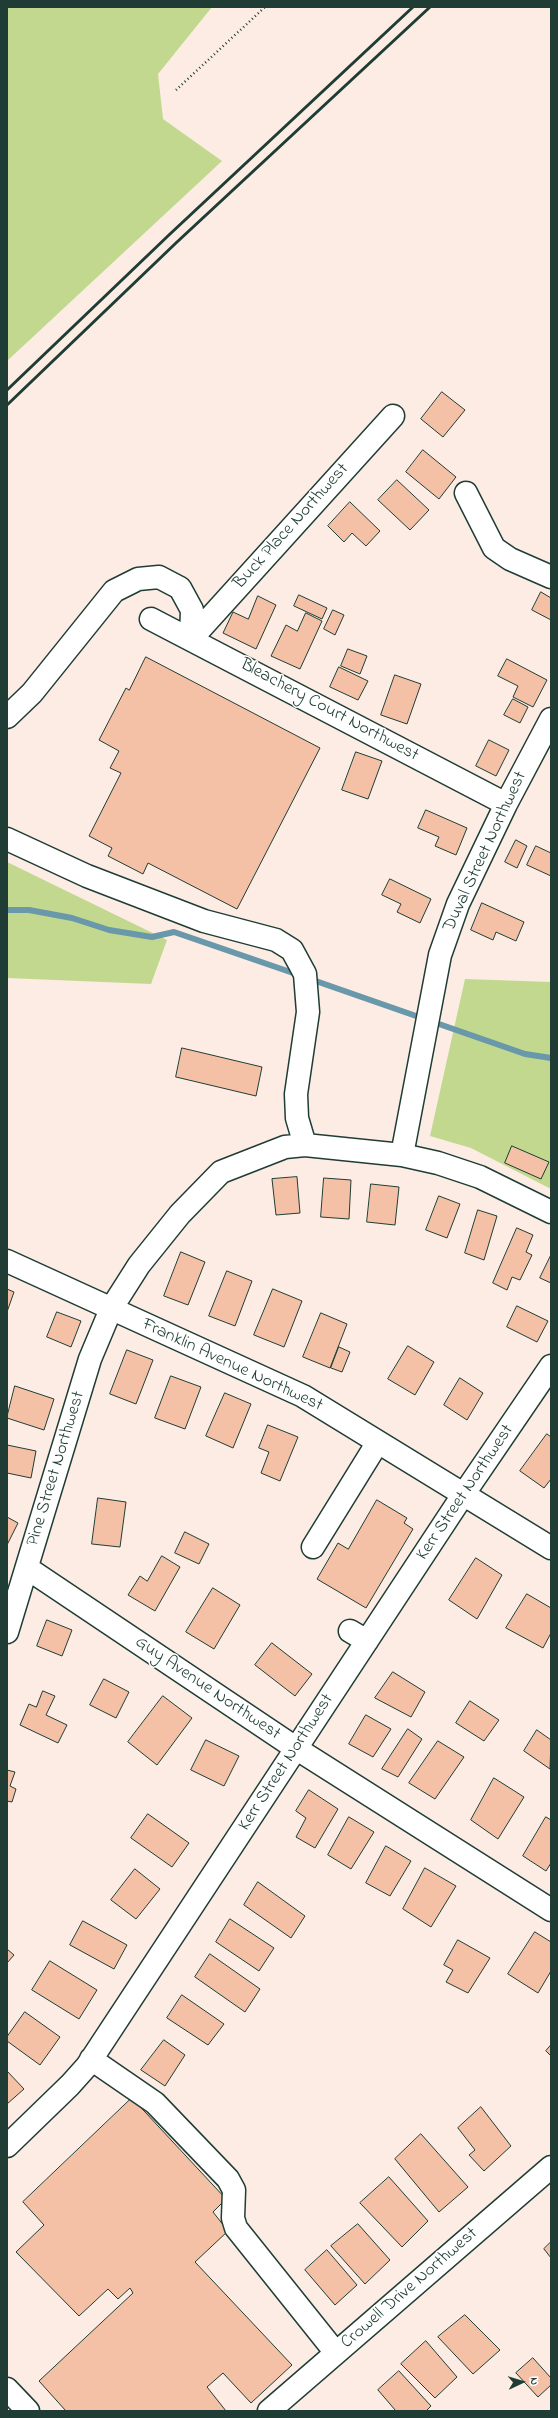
<!DOCTYPE html>
<html>
<head>
<meta charset="utf-8">
<style>
  body { margin:0 }
  #map { position:relative; width:558px; height:2418px; overflow:hidden; background:#fcece4; font-family:"Indie Flower",sans-serif }
  canvas { display:block }
  .frame { position:absolute; inset:0; border:8px solid #1f3d34; pointer-events:none }
  .north { position:absolute; left:502px; top:2362px; width:40px; height:40px; -webkit-text-stroke:3px #fff; paint-order:stroke; rotate:86deg; font-size:11px; font-weight:700; line-height:16px; text-align:center; color:#1f3d34 }
  .north::after { content:''; display:block; margin:auto; width:14px; height:18px; background:#1f3d34; clip-path:polygon(50% 0,100% 100%,50% 72%,0 100%) }
</style>
</head>
<body>
<div id="map">
<canvas width="558" height="2418"></canvas>
<div class="frame"></div>
<div class="north">N</div>
</div>
<script>
const c = document.querySelector('canvas').getContext('2d');
c.lineJoin = 'round';
function fill(path, color) { c.fillStyle = color; c.fill(path, 'evenodd'); }
function trace(path, color, width, dash) { c.strokeStyle = color; c.lineWidth = width; c.lineCap = dash ? 'butt' : 'round'; c.setLineDash(dash || []); c.stroke(path); }
function label(font, color, halo, rows, align = 'center') {
  c.font = font + ' "Indie Flower",sans-serif'; c.lineWidth = 3; c.setLineDash([]); c.textBaseline = 'middle'; c.strokeStyle = halo; c.fillStyle = color; for (const [text, x, y, turn = 0] of rows) {
    c.save(); c.translate(x, y); c.rotate((+turn || 0) * Math.PI / 180); c.textAlign = isNaN(turn) ? turn : align; if (halo) c.strokeText(text, 0, 0); c.fillText(text, 0, 0); c.restore();
  }
}
fill(new Path2D(`
  M7 7H212L158 74 163 119 222 161 7 361Z
  M7 862 167 940 151 984 7 978Z
  M465 979 551 982V1189L471 1148 430 1136Z`), '#c2d88e');
trace(new Path2D(`
  M7 910H29L72 918 109 930 152 937 174 932 299 975
  M310 979 525 1054 551 1058`), '#6898aa', 6);
const building = new Path2D(`
  M442 392 465 410 443 437 421 419Z
  M423 450 456 477 439 499 406 472Z
  M397 480 429 510 410 530 378 500Z
  M350 502 380 531 366 546 352 533 344 542 328 526Z
  M541 592 551 598V620L532 610Z
  M299 595 327 608 322 619 294 606Z
  M258 596 276 605 256 649 223 633 233 612 248 619Z
  M333 610 344 615 335 635 324 629Z
  M306 613 322 621 300 669 271 656 286 625 297 631Z
  M348 649 367 656 360 674 341 666Z
  M146 657 320 748 237 909 148 863 143 874 108 856 112 848 89 836 121 773 110 768 119 751 99 740 126 688 129 690Z
  M507 659 547 680 533 707 513 697 518 686 498 676Z
  M339 667 368 681 358 700 330 687Z
  M395 675 421 684 407 724 381 715Z
  M513 699 528 707 520 723 504 715Z
  M489 740 509 750 496 776 476 766Z
  M356 752 382 761 368 799 342 790Z
  M426 810 467 828 456 855 435 846 439 837 418 828Z
  M516 840 527 846 517 868 505 862Z
  M536 846 551 853V876L527 865Z
  M390 879 431 899 420 923 397 912 401 904 382 895Z
  M482 903 524 922 516 941 496 932 493 940 471 930Z
  M182 1048 262 1067 256 1096 176 1077Z
  M512 1146 549 1162 541 1179 505 1163Z
  M297 1177 300 1213 276 1215 272 1179Z
  M324 1178 351 1180 349 1219 321 1217Z
  M371 1184 399 1187 395 1225 367 1222Z
  M439 1196 460 1204 447 1238 426 1230Z
  M478 1210 497 1216 484 1260 465 1253Z
  M517 1228 533 1235 526 1252 532 1255 520 1280 512 1277 507 1290 493 1283Z
  M181 1252 205 1262 188 1305 164 1296Z
  M551 1255V1283L540 1278Z
  M227 1271 252 1281 235 1326 209 1316Z
  M7 1289 14 1292 7 1312Z
  M273 1289 302 1301 284 1347 254 1335Z
  M517 1306 548 1321 537 1342 507 1327Z
  M57 1312 81 1321 71 1347 47 1337Z
  M321 1313 347 1324 330 1368 303 1357Z
  M408 1346 434 1362 415 1395 388 1379Z
  M339 1347 350 1352 342 1372 331 1368Z
  M127 1350 153 1360 136 1404 110 1394Z
  M171 1376 201 1387 185 1429 155 1418Z
  M460 1378 483 1393 467 1420 444 1405Z
  M15 1386 54 1399 44 1430 7 1418Z
  M225 1393 251 1404 233 1448 206 1436Z
  M268 1425 298 1437 280 1481 261 1473 269 1452 259 1448Z
  M547 1434 551 1437V1479L544 1488 520 1471Z
  M7 1445 36 1451 31 1478 7 1473Z
  M98 1498 126 1502 120 1547 92 1544Z
  M377 1500 407 1518 404 1523 413 1529 366 1608 317 1579 338 1543 348 1549Z
  M7 1517 18 1523 7 1545Z
  M185 1532 209 1544 199 1564 175 1553Z
  M162 1556 180 1567 155 1611 128 1595 140 1576 147 1581Z
  M476 1558 502 1575 477 1619 449 1600Z
  M213 1588 240 1605 214 1649 186 1632Z
  M527 1594 551 1608V1633L543 1648 506 1628Z
  M47 1620 72 1630 62 1656 37 1646Z
  M272 1643 312 1674 295 1696 255 1665Z
  M393 1672 425 1692 411 1717 375 1698Z
  M104 1679 129 1692 116 1718 90 1705Z
  M43 1691 55 1696 46 1715 67 1725 58 1743 20 1725 29 1704 36 1707Z
  M163 1696 192 1718 157 1765 128 1742Z
  M470 1701 499 1720 484 1741 456 1723Z
  M366 1715 391 1729 373 1757 349 1744Z
  M408 1729 422 1739 398 1777 382 1769Z
  M537 1730 551 1740 550 1769 524 1751Z
  M206 1740 239 1756 224 1786 191 1770Z
  M438 1741 464 1757 435 1799 409 1783Z
  M7 1770 15 1772 10 1786 16 1789 12 1802 7 1801Z
  M494 1778 524 1797 498 1839 471 1820Z
  M309 1790 338 1809 315 1848 296 1837 306 1818 296 1811Z
  M148 1814 189 1843 172 1867 131 1838Z
  M349 1817 374 1832 351 1869 328 1855Z
  M546 1817 551 1820V1863L546 1871 523 1856Z
  M386 1846 411 1861 390 1896 366 1883Z
  M425 1868 456 1886 431 1927 403 1909Z
  M135 1869 160 1889 136 1919 111 1900Z
  M258 1882 305 1916 291 1938 244 1905Z
  M230 1919 274 1948 259 1971 216 1942Z
  M83 1921 127 1945 114 1969 70 1945Z
  M535 1932 551 1942V1971L538 1993 508 1974Z
  M458 1940 490 1958 468 1993 446 1982 453 1970 444 1965Z
  M7 1949 14 1955 7 1963Z
  M210 1954 260 1989 245 2012 195 1977Z
  M50 1961 97 1990 79 2019 32 1990Z
  M182 1995 224 2024 208 2045 167 2018Z
  M25 2012 60 2037 40 2065 7 2041V2037Z
  M164 2040 185 2055 165 2086 141 2070Z
  M551 2045V2056L546 2051Z
  M7 2071 24 2089 7 2104Z
  M132 2098 226 2199 213 2212 228 2231 195 2262 292 2365 251 2403 223 2373 207 2387 226 2411H66L39 2381 133 2293 130 2288 118 2299 108 2289 79 2316 16 2252 44 2225 23 2202Z
  M481 2107 511 2146 484 2171 469 2155 475 2150 458 2128Z
  M421 2134 468 2187 439 2212 395 2159Z
  M389 2177 428 2221 402 2247 360 2203Z
  M358 2224 390 2260 365 2284 331 2246Z
  M551 2242V2258L544 2249Z
  M327 2250 357 2285 335 2305 305 2270Z
  M465 2315 500 2350 473 2374 438 2337Z
  M426 2341 457 2377 435 2398 401 2364Z
  M533 2358 551 2378V2385L538 2397 516 2373Z
  M399 2371 431 2406 426 2411H396L378 2390Z`);
fill(building, '#f5c1a6');
trace(building, '#1f3d34', 1);
const minor = new Path2D(`
  M466 493 494 548 510 559 551 577
  M151 619 506 804
  M191 639 393 416
  M7 717 32 693 114 591 138 579 159 577 180 588 192 610 191 639
  M7 839 87 876 204 921 276 940 292 950 305 974 308 1012 296 1094 297 1118 305 1145
  M402 1155 440 955 458 904 506 804 551 719
  M7 1261 303 1396 551 1548
  M313 1547 373 1450
  M27 1568 297 1749 551 1910
  M350 1631 367 1641
  M7 1632 90 1359 111 1309 139 1265 180 1214 221 1172 285 1147 305 1145 402 1155 438 1163 480 1177 551 1212
  M91 2059 155 2103 228 2179 234 2190 233 2218 236 2228 336 2353
  M7 2146 70 2085 87 2066 459 1501 551 1366
  M269 2411 551 2167`);
const major = new Path2D(`
  M7 2389 28 2411`);
trace(minor, '#1f3d34', 25);
trace(major, '#1f3d34', 25);
trace(new Path2D(`
  M176 90 265 7`), '#1f3d34', 2.5, [1, 3]);
trace(minor, '#fff', 22);
trace(major, '#fff', 22);
trace(new Path2D(`
  M7 390 170 234 413 7
  M7 405 177 242 430 7`), '#1f3d34', 3);
label('18px', '#1f3d34', '#fff', [
  ["Buck Place Northwest",292,527,-48],
  ["Bleachery Court Northwest",329,711,28],
  ["Duval Street Northwest",486,852,-65],
  ["Franklin Avenue Northwest",232,1366,25],
  ["Pine Street Northwest",57,1469,-73],
  ["Kerr Street Northwest",466,1493,-56],
  ["Guy Avenue Northwest",207,1689,34],
  ["Kerr Street Northwest",287,1763,-57],
  ["Crowell Drive Northwest",410,2289,-41]
]);
</script>
</body>
</html>
